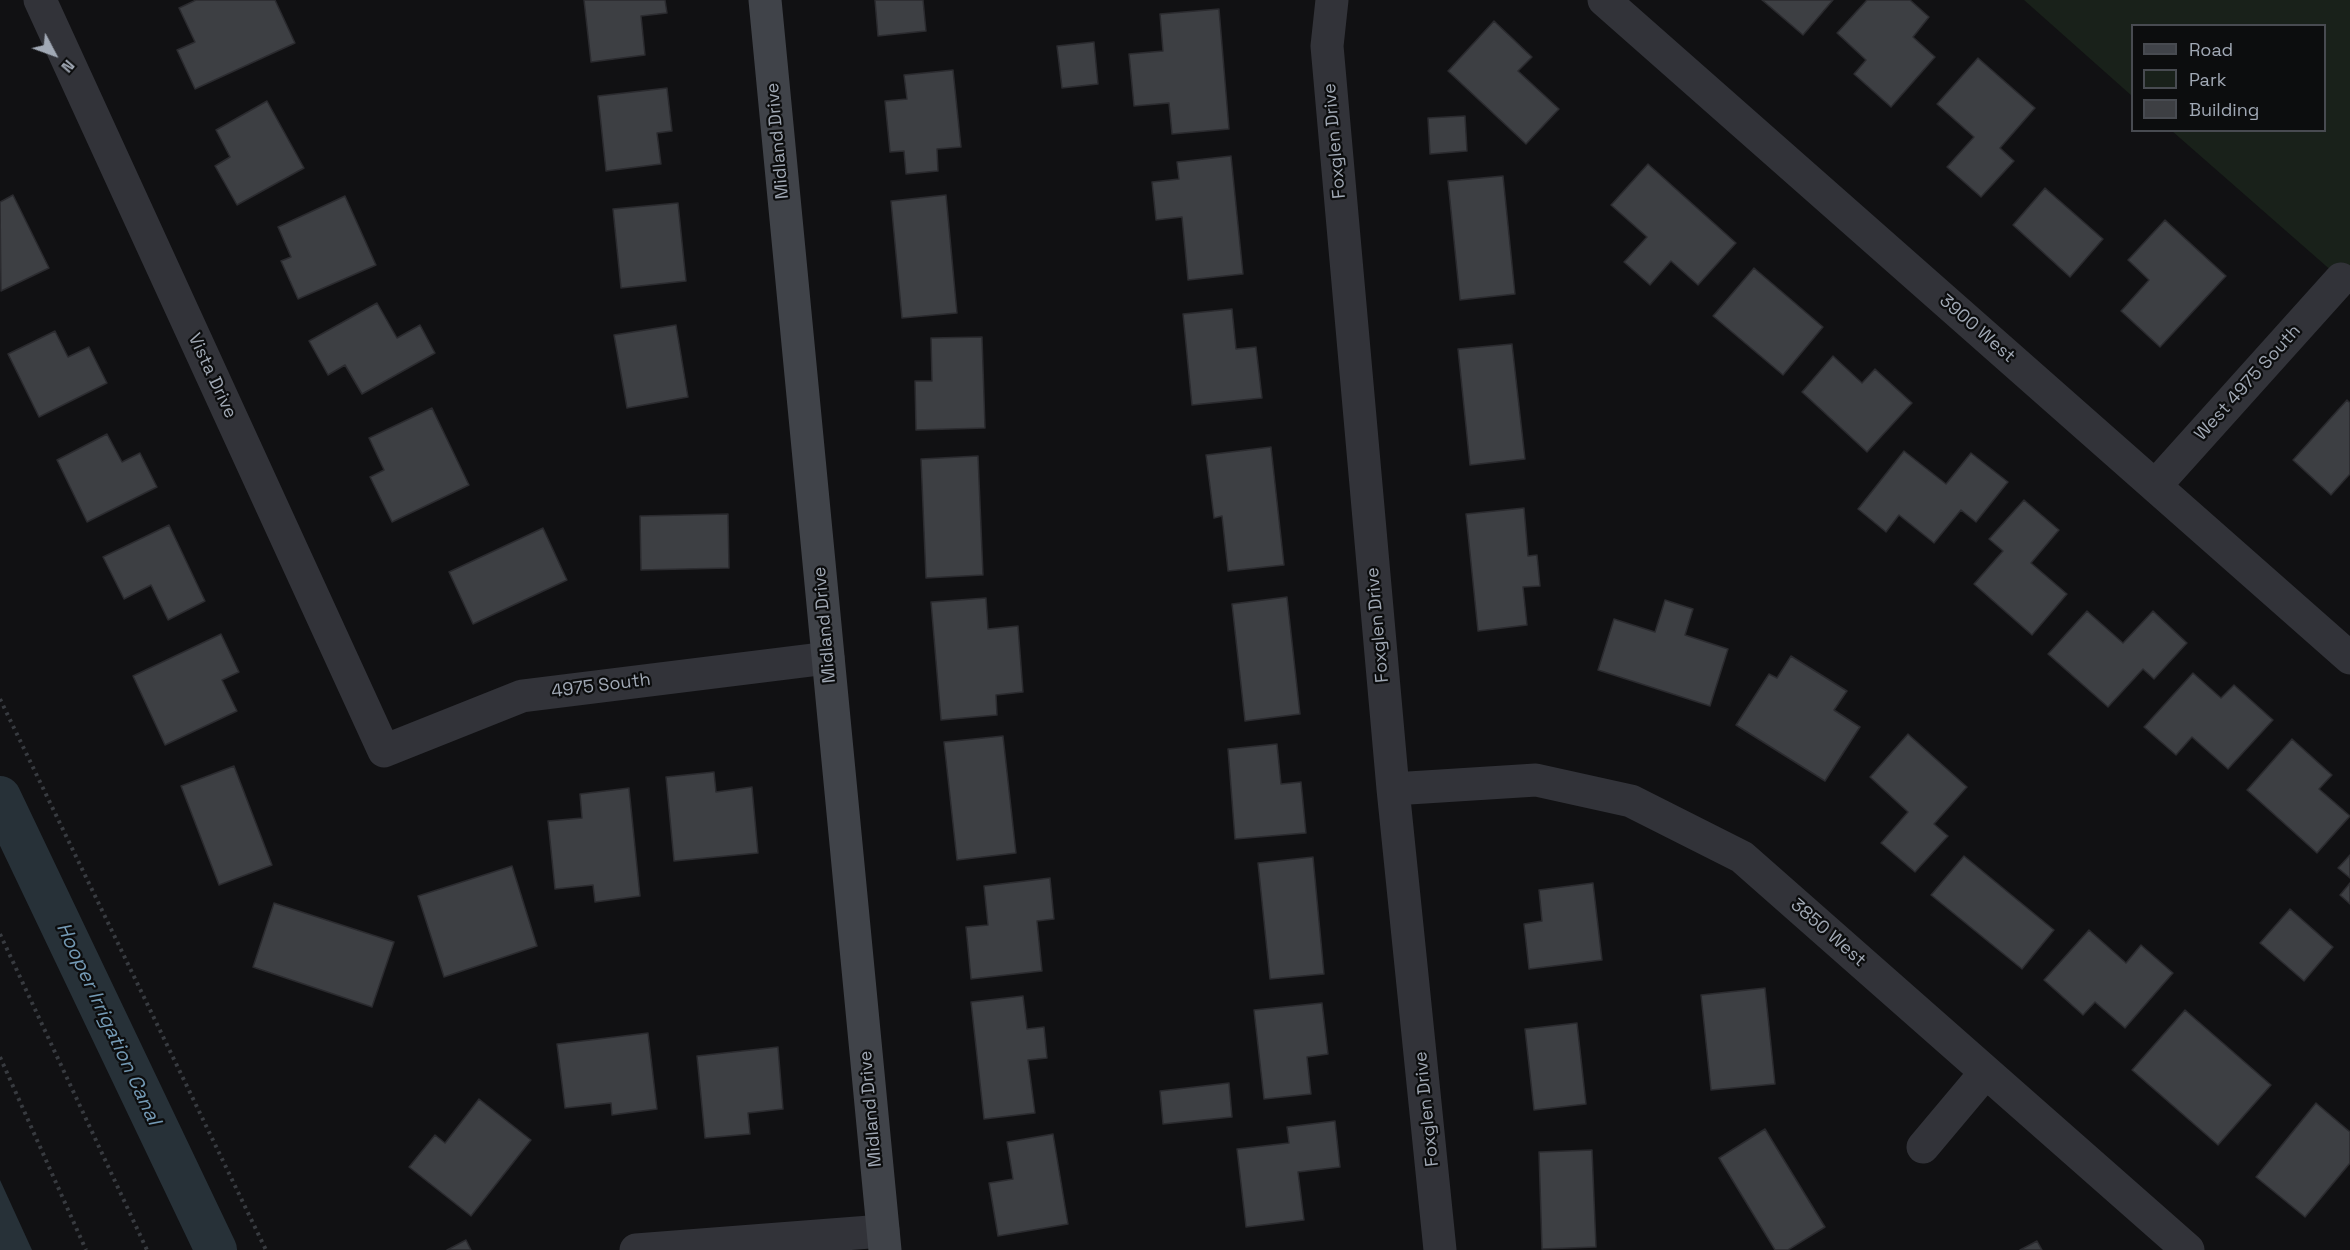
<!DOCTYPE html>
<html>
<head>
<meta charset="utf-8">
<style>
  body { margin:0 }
  #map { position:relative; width:2350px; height:1250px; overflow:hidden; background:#111113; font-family:"Space Grotesk",sans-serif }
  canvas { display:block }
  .legend { position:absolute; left:2131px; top:24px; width:195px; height:108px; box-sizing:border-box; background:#0c0d0e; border:2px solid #484b51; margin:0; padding:8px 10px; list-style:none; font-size:18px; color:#a1a9b5 }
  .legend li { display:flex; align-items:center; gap:12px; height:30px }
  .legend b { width:30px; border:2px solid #484b51 }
  .north { position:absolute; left:24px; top:24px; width:60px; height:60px; -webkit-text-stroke:4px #0c0d0e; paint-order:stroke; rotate:131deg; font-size:16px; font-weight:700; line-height:24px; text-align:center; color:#a1a9b5 }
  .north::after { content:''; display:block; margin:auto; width:21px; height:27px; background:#a1a9b5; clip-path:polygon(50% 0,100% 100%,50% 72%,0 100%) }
</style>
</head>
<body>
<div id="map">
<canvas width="2350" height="1250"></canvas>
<ul class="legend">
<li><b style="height:8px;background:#404349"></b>Road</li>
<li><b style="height:16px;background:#19211a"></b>Park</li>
<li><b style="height:16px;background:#3d3f43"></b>Building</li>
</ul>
<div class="north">N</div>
</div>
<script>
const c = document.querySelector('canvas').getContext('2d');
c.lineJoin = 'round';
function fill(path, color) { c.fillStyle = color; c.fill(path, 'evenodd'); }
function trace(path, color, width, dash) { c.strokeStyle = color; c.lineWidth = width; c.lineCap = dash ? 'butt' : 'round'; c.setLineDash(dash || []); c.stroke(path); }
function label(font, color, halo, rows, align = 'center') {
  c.font = font + ' "Space Grotesk",sans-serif'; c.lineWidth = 4.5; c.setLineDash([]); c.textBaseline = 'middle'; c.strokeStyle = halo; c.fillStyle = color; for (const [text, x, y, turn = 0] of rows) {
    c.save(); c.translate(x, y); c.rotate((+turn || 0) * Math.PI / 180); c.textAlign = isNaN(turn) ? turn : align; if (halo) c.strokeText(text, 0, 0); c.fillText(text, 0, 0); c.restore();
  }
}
fill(new Path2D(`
  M2024 0H2350V287L2172 131 2324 130V26H2132V96Z`), '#19211a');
fill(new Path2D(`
  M0 1180 32 1250H0Z`), '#273138');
trace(new Path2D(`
  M0 797 216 1250`), '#273138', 42);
const building = new Path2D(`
  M196 0H275L295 43 195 89 177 50 195 42 179 8Z
  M584 0H665L667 13 641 16 645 55 591 62Z
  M875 0H923L926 31 878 36Z
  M1762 0H1833L1803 35Z
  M1867 0H1910L1929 17 1913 37 1935 57 1891 107 1854 74 1866 60 1837 33Z
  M1219 9 1229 129 1172 134 1169 103 1134 106 1129 54 1163 51 1160 14Z
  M1494 21 1532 57 1518 71 1559 109 1526 144 1448 71Z
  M1094 42 1098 84 1062 88 1057 46Z
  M1978 58 2035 108 2000 148 2014 161 1981 197 1947 167 1974 137 1937 104Z
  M953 70 961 147 937 149 938 171 906 174 904 151 890 152 885 101 907 99 904 75Z
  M667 88 672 131 657 133 661 164 606 171 598 96Z
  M267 101 304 168 237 205 215 166 230 157 216 130Z
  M1465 116 1467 151 1430 154 1428 118Z
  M1231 156 1243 274 1188 280 1182 217 1156 220 1152 182 1179 179 1177 162Z
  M1648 164 1736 243 1698 285 1671 261 1650 285 1624 262 1647 237 1611 205Z
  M1503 176 1515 294 1460 300 1448 181Z
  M2045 188 2103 239 2070 277 2013 225Z
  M13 195 49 268 1 291 0 202Z
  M946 195 957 313 902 318 891 201Z
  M345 196 376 265 298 299 281 261 291 257 278 227Z
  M678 203 686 281 621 288 613 209Z
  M2165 220 2226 276 2160 347 2121 311 2149 280 2128 260Z
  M1754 268 1823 327 1783 375 1713 316Z
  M377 303 397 338 420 325 435 353 362 394 345 365 328 375 309 341Z
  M1232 309 1236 349 1256 347 1262 398 1192 405 1183 314Z
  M676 325 688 397 627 408 614 335Z
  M55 331 68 357 89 347 107 383 39 417 8 354Z
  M982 337 985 428 916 430 915 381H932L931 338Z
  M1512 344 1525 459 1470 465 1458 349Z
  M1833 356 1862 383 1875 369 1912 403 1867 452 1802 392Z
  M2347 400 2350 403V474L2331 495 2293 460Z
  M432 408 469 485 392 522 370 477 384 470 369 438Z
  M107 434 122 462 140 453 157 487 87 522 57 460Z
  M1271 447 1284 565 1228 571 1222 516 1214 518 1206 455Z
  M1904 451 1946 484 1971 453 2008 482 1976 522 1961 510 1934 543 1899 515 1886 532 1858 509Z
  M978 456 983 575 926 578 921 459Z
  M2024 500 2059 530 2031 563 2067 594 2032 635 1974 584 2003 551 1989 539Z
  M1524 508 1528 556 1537 555 1540 586 1523 587 1527 625 1478 631 1466 514Z
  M728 514 729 568 641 570 640 516Z
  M169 525 205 601 168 620 151 585 124 599 103 557Z
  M543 528 567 580 473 624 449 572Z
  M1287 597 1300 714 1245 721 1232 604Z
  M986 598 988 629 1018 626 1023 692 996 695 997 715 941 720 931 602Z
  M1665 600 1693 609 1685 635 1728 649 1710 706 1598 670 1614 619 1655 632Z
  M2087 611 2123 643 2153 611 2187 643 2154 679 2143 669 2108 707 2048 654Z
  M221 634 239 672 222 680 237 711 165 745 133 676Z
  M1791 656 1847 691 1834 710 1860 727 1825 781 1736 725 1769 674 1777 678Z
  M2193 673 2221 698 2234 685 2273 720 2228 769 2192 737 2176 755 2144 727Z
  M1908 734 1967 787 1934 824 1948 836 1915 872 1881 843 1908 812 1870 777Z
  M1003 736 1016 853 957 860 944 742Z
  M2292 739 2332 775 2319 789 2350 816 2317 853 2247 790Z
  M1277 744 1281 784 1301 782 1306 833 1235 839 1228 749Z
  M234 766 272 865 219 885 181 786Z
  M714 772 716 792 752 787 758 853 674 861 666 777Z
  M629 788 640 896 595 902 593 885 555 889 548 821 582 818 580 794Z
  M2350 855V878L2338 868Z
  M1964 856 2054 930 2022 969 1931 895Z
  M1313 857 1324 974 1270 979 1258 863Z
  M512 866 537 946 444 977 418 896Z
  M1050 878 1054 919 1037 921 1042 971 971 979 966 927 988 925 984 886Z
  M1593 883 1602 960 1529 969 1524 924 1542 921 1539 890Z
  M2350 883V904L2340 895Z
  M274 903 394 942 372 1007 253 967Z
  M2290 909 2333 947 2304 981 2260 943Z
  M2089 930 2126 963 2141 945 2173 973 2125 1028 2095 1002 2083 1015 2044 980Z
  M1765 988 1775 1084 1711 1090 1701 995Z
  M1023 996 1027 1029 1044 1027 1047 1058 1028 1060 1035 1113 984 1119 971 1002Z
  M1322 1003 1328 1054 1307 1057 1311 1094 1264 1099 1254 1010Z
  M2185 1010 2271 1085 2218 1145 2132 1070Z
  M1577 1023 1586 1104 1534 1110 1525 1029Z
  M648 1033 657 1109 612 1115 611 1103 565 1108 557 1044Z
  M778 1047 783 1109 748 1113 750 1134 705 1138 697 1056Z
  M1229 1083 1232 1117 1163 1124 1160 1091Z
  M479 1099 531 1140 471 1216 409 1167 435 1135 445 1143Z
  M2316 1103 2350 1132V1163L2305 1217 2256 1177Z
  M1335 1121 1340 1167 1298 1172 1304 1220 1246 1227 1237 1149 1289 1143 1287 1127Z
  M1765 1129 1825 1227 1788 1250H1775L1719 1158Z
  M1053 1134 1068 1224 998 1236 989 1183 1013 1179 1007 1142Z
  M1592 1150 1596 1247 1542 1249 1539 1152Z
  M466 1240 471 1250H447Z
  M2037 1241 2042 1250H2020Z`);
fill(building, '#3d3f43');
trace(building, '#2b2b2f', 1.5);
trace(new Path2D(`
  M0 699 266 1250
  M0 934 147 1250
  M0 1057 86 1250`), '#383b40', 4, [3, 4.5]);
trace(new Path2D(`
  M40 0 384 751 522 696 828 658
  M1332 0 1327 46 1393 789 1440 1250
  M1604 0 2350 658
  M2155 486 2341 279
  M1393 789 1536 780 1631 801 1742 857 2188 1250
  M1923 1147 1986 1072
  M636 1250 883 1231`), '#323339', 33);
trace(new Path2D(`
  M765 0 885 1250`), '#404349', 33);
label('18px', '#a1a9b5', '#0c0d0e', [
  ["Midland Drive",778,141,-95],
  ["Foxglen Drive",1335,141,-95],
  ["3900 West",1977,329,41],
  ["Vista Drive",212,376,65],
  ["West 4975 South",2248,383,-48],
  ["Midland Drive",825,625,-95],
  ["Foxglen Drive",1378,625,-95],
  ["4975 South",601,686,-7],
  ["3850 West",1828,933,41],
  ["Midland Drive",871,1109,-95],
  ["Foxglen Drive",1427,1109,-96]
]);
label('italic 20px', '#749ab5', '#0c0d0e', [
  ["Hooper Irrigation Canal",108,1024,65]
]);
</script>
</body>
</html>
